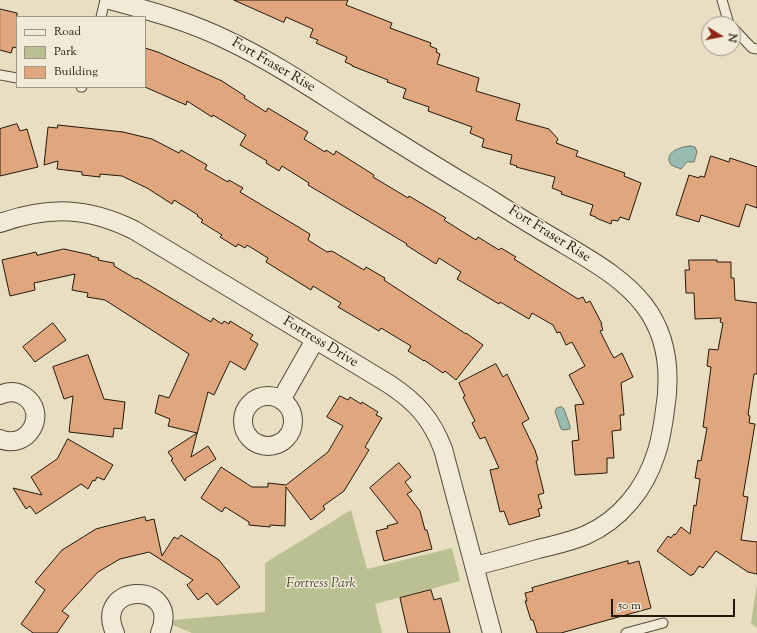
<!DOCTYPE html>
<html>
<head>
<meta charset="utf-8">
<style>
  body { margin:0 }
  #map { position:relative; width:757px; height:633px; overflow:hidden; background:#eadec2; font-family:"Sorts Mill Goudy",serif }
  canvas { display:block }
  .legend { position:absolute; left:16px; top:16px; width:130px; height:72px; box-sizing:border-box; background:#f1ead7; border:1px solid #9f9685; margin:0; padding:5px 7px; list-style:none; font-size:12px; color:#23180b }
  .legend li { display:flex; align-items:center; gap:8px; height:20px }
  .legend b { width:20px; border:1px solid #9f9685 }
  .north { position:absolute; left:701px; top:16px; width:40px; height:40px; box-sizing:border-box; background:#f1ead7; border:1px solid #9f9685; border-radius:50%; rotate:100deg; font-size:11px; font-weight:700; line-height:16px; text-align:center; color:#23180b }
  .north::after { content:''; display:block; margin:auto; width:14px; height:18px; background:#8f2418; clip-path:polygon(50% 0,100% 100%,50% 72%,0 100%) }
  .scale { position:absolute; left:611px; top:599px; width:124px; height:18px; box-sizing:border-box; border:2px solid #23180b; border-top:0; padding-left:5px; font-size:12px; line-height:14px; white-space:nowrap; color:#23180b; -webkit-text-stroke:3px #f1ead7; paint-order:stroke }
</style>
</head>
<body>
<div id="map">
<canvas width="757" height="633"></canvas>
<ul class="legend">
<li><b style="height:5px;background:#f1ead7"></b>Road</li>
<li><b style="height:11px;background:#bac091"></b>Park</li>
<li><b style="height:11px;background:#e0a67e"></b>Building</li>
</ul>
<div class="north">N</div>
<div class="scale">50 m</div>
</div>
<script>
const c = document.querySelector('canvas').getContext('2d');
c.lineJoin = 'round';
function fill(path, color) { c.fillStyle = color; c.fill(path, 'evenodd'); }
function trace(path, color, width, dash) { c.strokeStyle = color; c.lineWidth = width; c.lineCap = dash ? 'butt' : 'round'; c.setLineDash(dash || []); c.stroke(path); }
function label(font, color, halo, rows, align = 'center') {
  c.font = font + ' "Sorts Mill Goudy",serif'; c.lineWidth = 3; c.setLineDash([]); c.textBaseline = 'middle'; c.strokeStyle = halo; c.fillStyle = color; for (const [text, x, y, turn = 0] of rows) {
    c.save(); c.translate(x, y); c.rotate((+turn || 0) * Math.PI / 180); c.textAlign = isNaN(turn) ? turn : align; if (halo) c.strokeText(text, 0, 0); c.fillText(text, 0, 0); c.restore();
  }
}
fill(new Path2D(`
  M351 510 367 569 452 548 460 581 375 604 382 633H192L173 625V620L265 612V563Z
  M757 584V628L751 623Z`), '#bac091');
const water = new Path2D(`
  M690 146 695 147 697 152 694 162H687L681 169 671 165C663 152 680 147 690 146Z
  M562 407 564 409 570 426V429L564 430 561 429 555 411 557 408Z`);
fill(water, '#98bcb2');
trace(water, '#697a6f', 1);
const building = new Path2D(`
  M234 0H348L346 5 392 23 390 28 431 43 430 46 437 49 436 52 440 54 437 64 479 78 476 91 520 104 516 120 549 129 558 139 556 143 578 151 576 156 625 173 624 176 641 183 629 220 620 217 618 221 612 220 611 224 596 218V217L590 215 593 205 561 194 562 192 552 188 555 177 516 167 517 166 510 164 512 155 482 147 484 139 470 133 472 127 428 111 429 107 403 98 406 89 387 82 388 80 352 66V65L345 62 347 57 316 43 318 40 310 37 313 29 286 17 284 22Z
  M0 9 17 13V48L13 47 11 53 0 50Z
  M145 48 158 52 222 81 245 96 244 98 266 112 268 108 308 132 304 139 325 152 326 150 334 155 336 151 374 175 373 177 408 198 409 196 446 218 444 220 476 240 478 237 499 250 501 248 516 257 514 259 578 299 583 297 586 303 590 301 602 324H601L603 330 600 331 611 353 614 358 622 353 633 377 621 383 624 415H620L621 430 612 431 614 458H607V473L575 475 572 441 579 440 575 405 584 404 569 375 585 366 572 342 566 345 560 332 557 333 553 325 532 313 529 319 500 302 499 304 457 279 461 272 439 258 436 264 406 245 407 244 308 185 309 183 282 166 279 171 266 163 267 161 240 145 246 135 213 115 212 117 187 101 186 105 145 87Z
  M17 124 20 131 27 129 38 167 0 176V129Z
  M58 125 123 132 152 139 179 153 181 150 207 165 205 169 228 182 229 180 243 188 240 192 310 234 308 240 327 252 332 251 364 270 366 267 385 278 384 280 466 334V333L483 345 456 380 445 371 443 373 424 360V361L408 351 411 346 381 328 379 331 338 307 341 303 313 286 311 290 266 262 268 258 247 245 245 248 238 244 236 247 220 237 222 235 201 222 203 220 197 216 198 215 174 200 172 204 147 188 122 176 100 174V177L82 175V172L57 169 58 161 44 165 48 127 57 128Z
  M711 156 729 162 730 158 757 167V208L746 204 739 227 701 215 699 222 676 215 689 175 699 178 700 176 704 177Z
  M64 249 91 255V256L99 258 98 260 114 263V266L136 279 137 278 211 322 213 318 222 324 224 321 229 324 230 321 253 335 250 339 258 344 245 370 230 361 214 395 208 392 191 457 208 446 216 459 186 478 185 481 171 460 173 459 168 452 197 433 168 426 170 419 155 413 159 395 169 398 189 354 105 300 87 297 88 293 72 290 75 274 34 283 35 290 10 296 2 260 36 252 37 255Z
  M689 260H717V262H731V278H734L735 300 757 303V374H754L748 415 750 416 749 423 755 424 743 496 748 497 741 540 757 542V574L748 572 716 551 703 568 699 566 693 575 692 574 691 576 657 551 668 536 671 538 674 534 675 535 681 527 690 534 694 505 696 506 700 479 695 478 698 460 701 461 707 428 703 427 711 367 707 366 709 349 718 350 723 323 720 322 721 318 695 319 694 293H686L685 270H689Z
  M53 323 66 340 35 362 23 347Z
  M88 355 104 399 125 402 122 429 114 428 113 437 69 432 73 396 64 399 53 367Z
  M496 364 503 377 507 374 529 419 522 423 535 450 538 460 536 461 544 493 538 495 542 508 538 509 540 516 509 525 504 511 500 512 490 470 499 468 485 437 480 439 472 423 475 421 463 397 465 396 459 383Z
  M340 396 348 400 350 397 361 404 362 402 378 412 376 415 382 418 365 447 369 450 344 491 323 506 325 509 311 520 286 487 285 526 270 525V527L249 525V522L225 507 222 512 201 498 221 467 252 487H268V483L286 485 328 452 343 426 327 417Z
  M68 439 113 465 104 480 97 477 95 481 93 480 88 489 81 484 36 514 30 506 26 509 13 488 42 495 31 477 57 459Z
  M399 463 411 477 405 482 412 491 407 494 420 511 425 530H427L432 549 384 561 376 531 388 528 387 526 398 523 370 488Z
  M145 517 146 521 154 519 162 556 174 537 178 539 181 535 219 560 240 587 217 605 207 593 198 600 187 585 193 580 149 552 120 559 98 572 62 611 69 616 57 633H33L21 624 45 590 35 582 62 550 96 529Z
  M628 561V564L639 561 651 608 561 633H537L533 620H531L525 601H527L525 593 533 591 532 588Z
  M431 590 434 600 441 598 450 633H408L400 598Z`);
fill(building, '#e0a67e');
trace(building, '#23180b', 1);
const lane = new Path2D(`
  M722 0 729 24
  M101 17 105 0
  M733 28 752 48 757 49
  M0 75 17 78
  M81 87H82
  M626 633 663 623`);
const street = new Path2D(`
  M110 0C151 11 191 22 229 41 273 62 313 89 354 115 398 143 442 170 487 197 512 213 538 229 564 244 592 261 623 278 644 305 667 335 671 373 665 410 663 425 661 440 656 454 645 489 620 520 586 535 570 542 554 545 538 549 517 555 496 561 474 566
  M0 223C50 206 87 207 134 230L389 384C416 402 431 418 443 449L492 633
  M0 395C8 391 16 391 24 396 49 412 29 451 0 439
  M243 421a25 25 0 1 1 50 0a25 25 0 1 1-50 0Z
  M281 400 315 340
  M115 633C92 582 182 580 160 633`);
trace(lane, '#554a39', 11);
trace(street, '#554a39', 20);
trace(lane, '#f1ead7', 9);
trace(street, '#f1ead7', 18);
label('14px', '#23180b', '#f1ead7', [
  ["Fort Fraser Rise",273,66,30],
  ["Fort Fraser Rise",549,235,32],
  ["Fortress Drive",320,343,31]
]);
label('italic 14px', '#504a33', '#f1ead7', [
  ["Fortress Park",321,585]
]);
</script>
</body>
</html>
